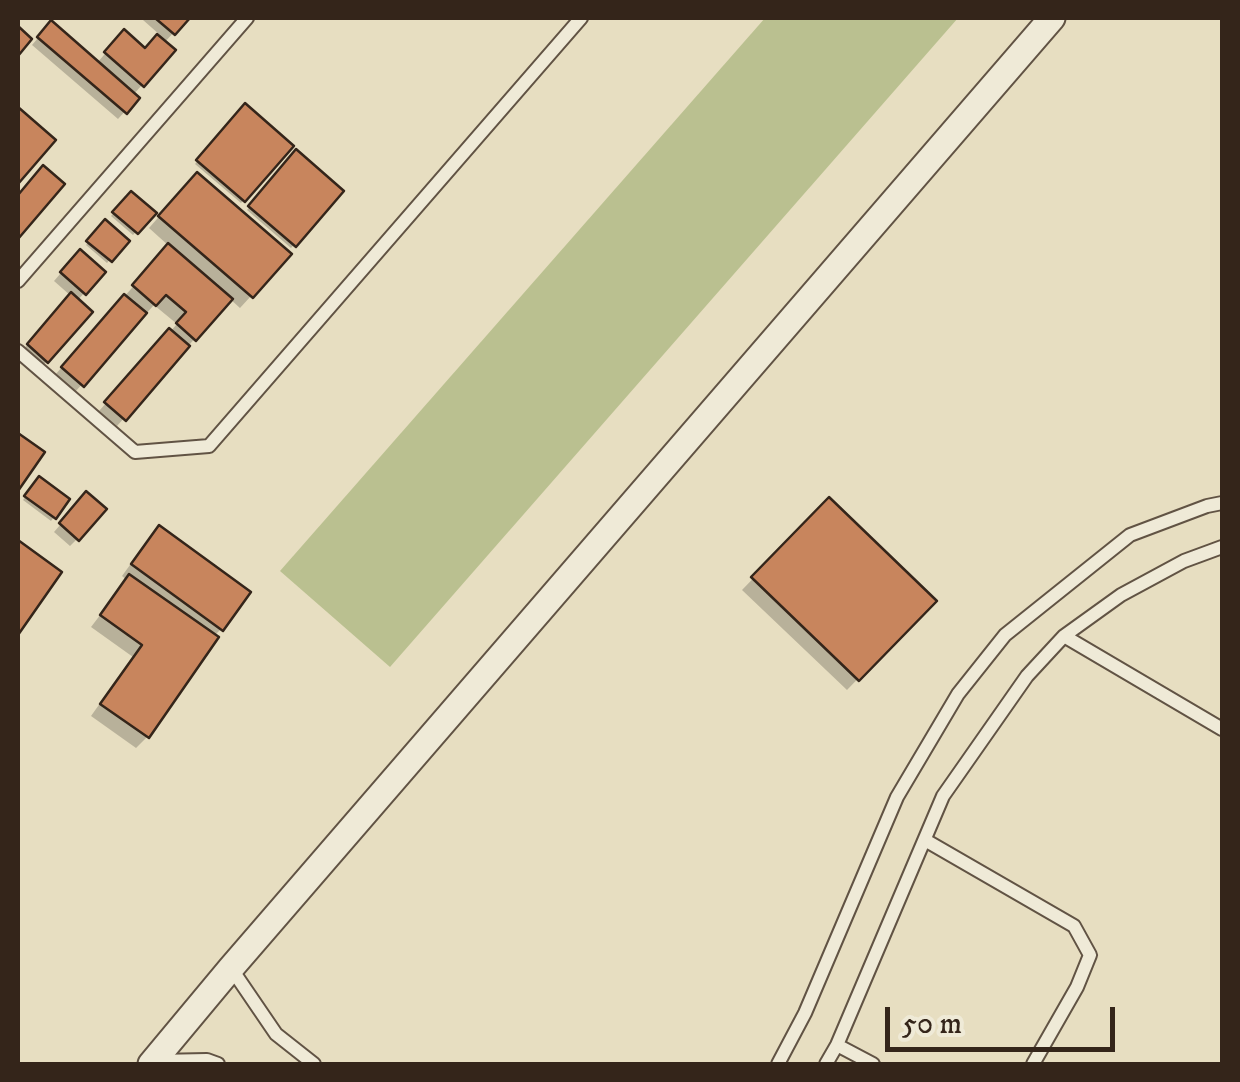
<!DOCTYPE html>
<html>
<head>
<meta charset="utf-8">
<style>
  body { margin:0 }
  #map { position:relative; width:1240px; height:1082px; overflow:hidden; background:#e7dec1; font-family:"IM FELL DW Pica",serif }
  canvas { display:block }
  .frame { position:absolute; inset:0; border:20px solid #34251a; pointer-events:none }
  .scale { position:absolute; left:885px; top:1007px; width:230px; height:45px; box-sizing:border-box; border:5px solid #34251a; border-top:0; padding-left:12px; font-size:30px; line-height:35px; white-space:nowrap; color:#34251a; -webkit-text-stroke:8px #efead7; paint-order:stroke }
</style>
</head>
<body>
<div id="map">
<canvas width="1240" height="1082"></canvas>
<div class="frame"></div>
<div class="scale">50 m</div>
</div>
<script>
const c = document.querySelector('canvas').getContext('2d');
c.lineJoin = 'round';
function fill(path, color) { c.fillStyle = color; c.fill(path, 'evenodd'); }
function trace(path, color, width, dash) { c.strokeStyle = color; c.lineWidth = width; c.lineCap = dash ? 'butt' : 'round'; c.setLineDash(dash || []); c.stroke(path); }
fill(new Path2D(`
  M765 18H958L390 667 280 571Z`), '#bac090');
fill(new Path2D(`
  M145 18H187L164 43 142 85 133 95 137 98 118 119 32 45 44 31 97 63 117 40 145 51 160 35 143 20Z
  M245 106 291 146 241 203 195 164Z
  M296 153 341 192 291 248 247 210Z
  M186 186 251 296 240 308 230 299 117 426 99 411 177 324 154 305 75 392 55 375 169 246 149 228Z
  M131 194 153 213 133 235 111 216Z
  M105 222 126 241 107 263 86 245Z
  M73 259 103 272 77 301 47 361 40 368 21 352 71 296 54 281Z
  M36 482 67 500 51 521 23 500Z
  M829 500 933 601 847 690 742 590Z
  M80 502 77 539 70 546 54 532Z
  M159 529 221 629 214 636 216 638 147 737 136 748 91 716 133 657 91 627 127 580 122 576 148 540Z`), '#0003');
const building = new Path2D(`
  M155 18H190L175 35Z
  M51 20 140 98 127 114 37 37Z
  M18 26 32 39 18 56Z
  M124 29 145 48 157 34 176 50 144 87 104 52Z
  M245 103 294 146 245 202 196 160Z
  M18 107 56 140 18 184Z
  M296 149 344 191 296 247 248 206Z
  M43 165 65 184 18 239V195Z
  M197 172 292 254 253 298 158 216Z
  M131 191 157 213 138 234 112 212Z
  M105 219 130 241 112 262 86 241Z
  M168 243 233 299 196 341 176 323 186 312 166 295 156 306 132 285Z
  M80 249 106 272 86 295 60 272Z
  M71 292 93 312 48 363 27 344Z
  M124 294 147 313 84 387 61 367Z
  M169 328 190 346 126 421 104 402Z
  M18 433 45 452 18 491Z
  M39 476 70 499 56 519 24 496Z
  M86 491 107 509 79 541 59 523Z
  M829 497 937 601 859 681 751 577Z
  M159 525 251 592 223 631 131 564Z
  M18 540 62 572 18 635Z
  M129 574 219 637 149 738 100 704 142 645 100 615Z`);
fill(building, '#c8855d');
trace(building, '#34251a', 2.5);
const lane = new Path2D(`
  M18 281 247 18
  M18 351 135 452 209 446 581 18
  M1064 636 1222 729
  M925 840 1074 926 1090 955 1077 987 1033 1064
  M231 968 276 1034 314 1064
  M837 1045 873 1064
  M156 1061 207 1060 218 1064
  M778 1064 805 1013 897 797 958 694 1005 635 1130 535 1207 506 1222 503
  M826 1064 837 1045 943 796 1027 676 1064 636 1121 595 1184 561 1222 547`);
const street = new Path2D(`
  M151 1064 231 968 1052 18`);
trace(lane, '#615344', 16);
trace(street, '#615344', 29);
trace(lane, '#efead7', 12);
trace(street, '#efead7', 25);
</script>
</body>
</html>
